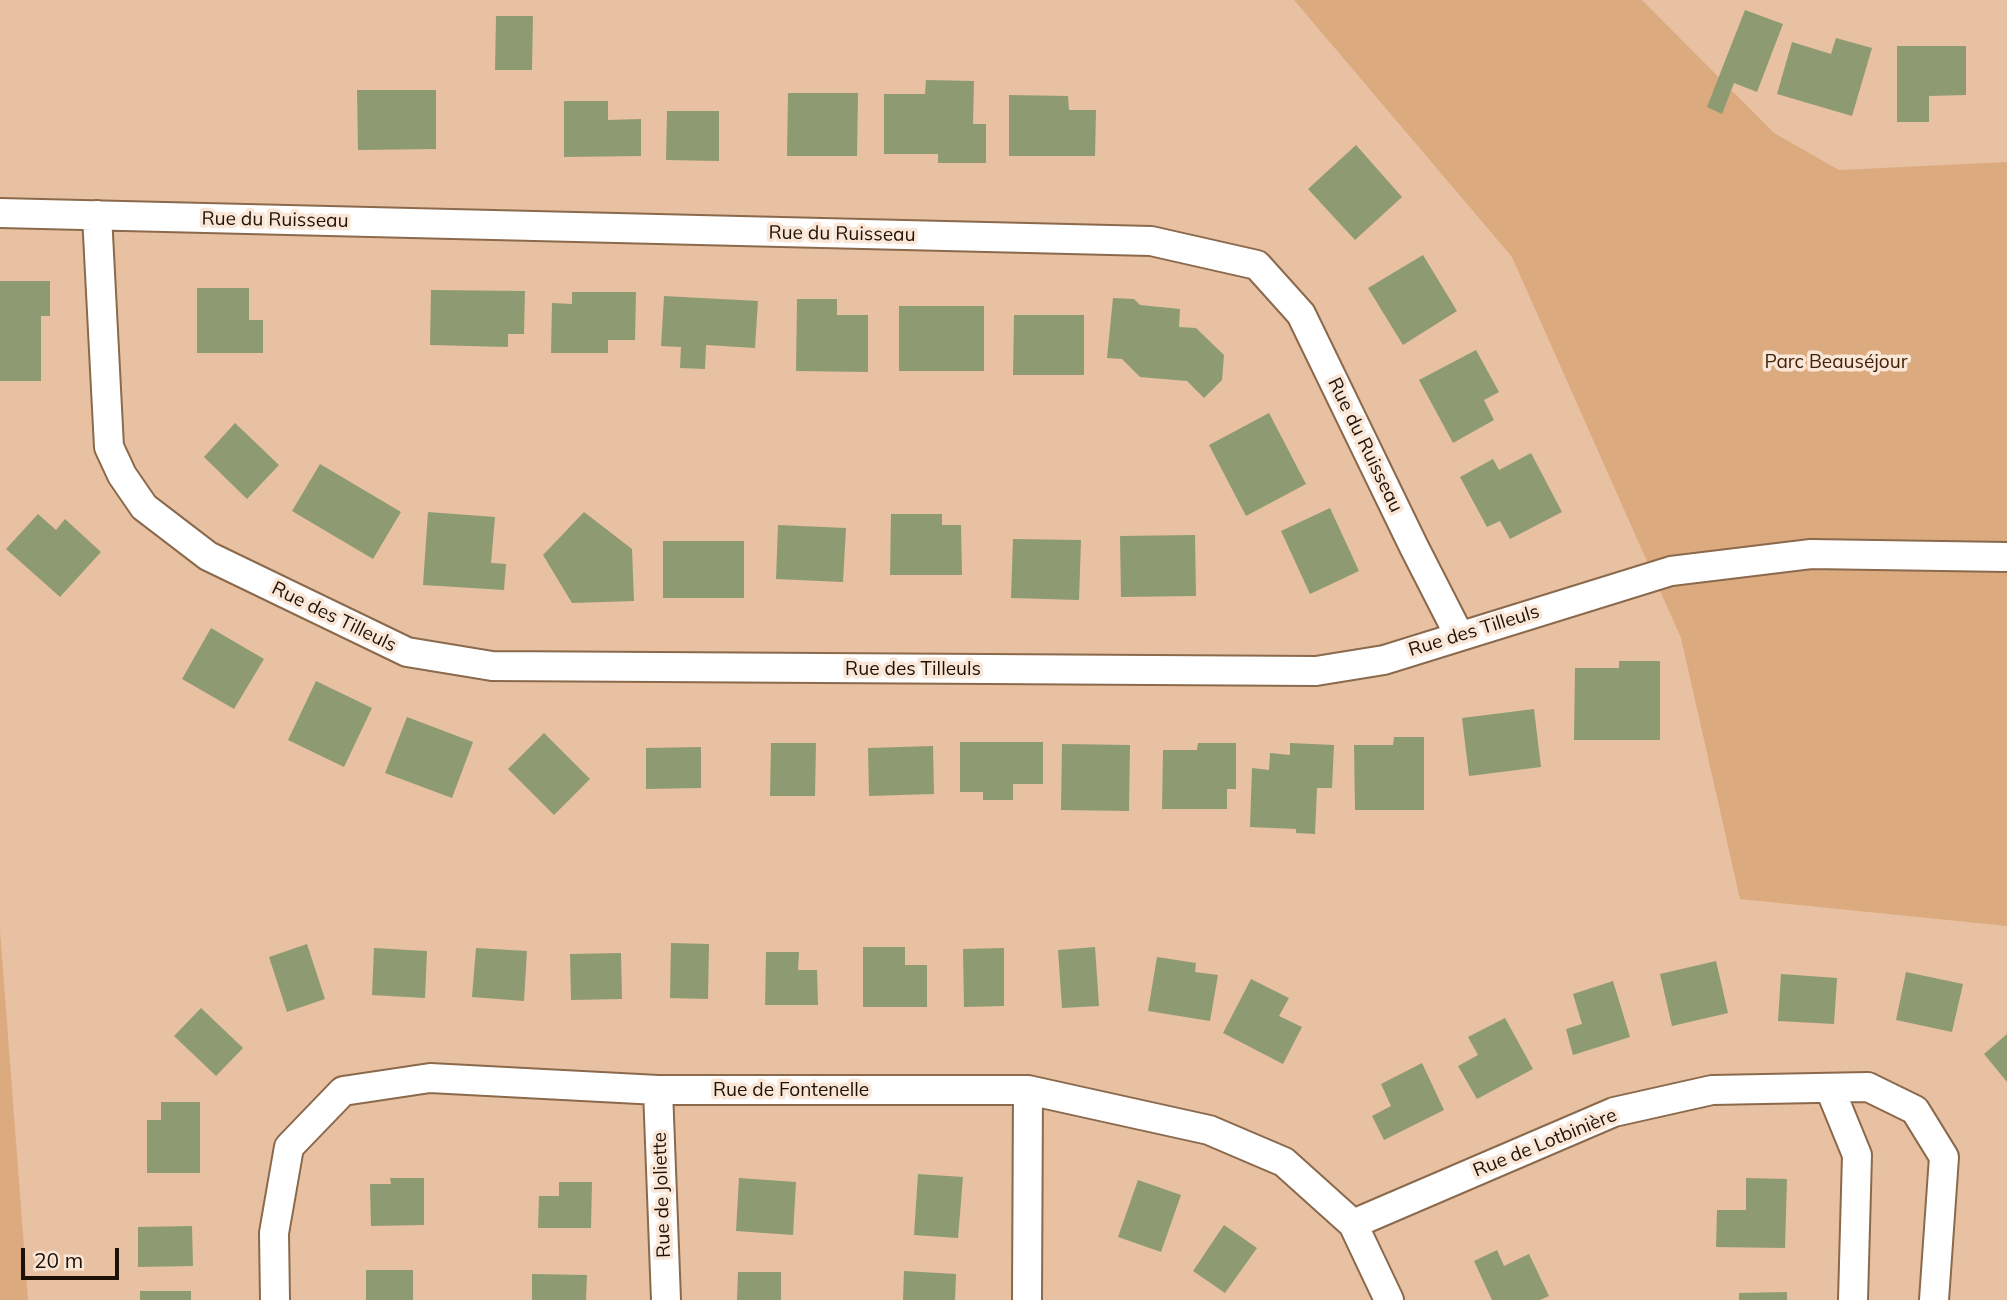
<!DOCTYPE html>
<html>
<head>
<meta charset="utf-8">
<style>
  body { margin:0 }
  #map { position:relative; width:2007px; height:1300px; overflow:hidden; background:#e7c1a2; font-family:Mulish,sans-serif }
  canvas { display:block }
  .scale { position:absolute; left:21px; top:1248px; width:98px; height:32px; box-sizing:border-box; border:4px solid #1e1106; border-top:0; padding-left:9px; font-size:21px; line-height:24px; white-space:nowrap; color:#1e1106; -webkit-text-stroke:5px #fae6d6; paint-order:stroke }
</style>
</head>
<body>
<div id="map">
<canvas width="2007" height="1300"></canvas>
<div class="scale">20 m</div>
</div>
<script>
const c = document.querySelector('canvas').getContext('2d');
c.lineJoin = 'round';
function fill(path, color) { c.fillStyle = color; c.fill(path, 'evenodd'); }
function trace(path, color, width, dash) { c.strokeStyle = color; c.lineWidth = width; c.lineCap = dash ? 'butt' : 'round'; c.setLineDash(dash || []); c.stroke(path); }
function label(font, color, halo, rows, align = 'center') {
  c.font = font + ' Mulish,sans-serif'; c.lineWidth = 7; c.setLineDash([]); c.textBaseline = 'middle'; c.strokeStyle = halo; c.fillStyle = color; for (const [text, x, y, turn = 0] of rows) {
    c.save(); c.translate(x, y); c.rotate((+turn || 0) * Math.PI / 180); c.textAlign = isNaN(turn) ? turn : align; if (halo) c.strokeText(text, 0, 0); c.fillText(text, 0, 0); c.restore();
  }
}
fill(new Path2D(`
  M1294 0H1642L1774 133 1839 170 2007 162V926L1740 899 1681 638 1512 257Z
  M0 931 28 1300H0Z`), '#dcaa7f');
fill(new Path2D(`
  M1745 10 1783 24 1757 92 1734 83 1722 114 1707 107Z
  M496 16H533L532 70H495Z
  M1836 38 1872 48 1852 116 1777 94 1792 42 1831 54Z
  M1897 46H1966V95L1929 96V122H1897Z
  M926 80 974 81 973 124H986V163H938V154H884V94H925Z
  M357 90H436V149L358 150Z
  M788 93H858L857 156H787Z
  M1009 95 1068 96 1069 110H1096L1095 156H1009Z
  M564 101H608V120L641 119V156L564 157Z
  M667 111H719V161L666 160Z
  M1356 145 1402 197 1355 240 1308 189Z
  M1423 255 1457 311 1403 345 1368 288Z
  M0 281H50V316H41V381H0Z
  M197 288H249V320H263V353H197Z
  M431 290 525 291 524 334H508V347L430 345Z
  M572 292H636L635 340H608V353H551L552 303 572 304Z
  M664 296 758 301 755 348 706 345 705 369 680 368 681 347 661 346Z
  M1113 298 1134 299 1140 305 1180 309 1179 327 1196 328 1224 355 1222 380 1204 398 1187 381 1140 377 1122 359 1107 358Z
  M797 299H837V315H868V372L796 371Z
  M899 306H984V371H899Z
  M1014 315H1084V375H1013Z
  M1476 350 1499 392 1484 400 1494 420 1453 443 1419 380Z
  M1269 413 1306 484 1246 516 1209 445Z
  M235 423 279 465 247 499 204 457Z
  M1531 453 1562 512 1510 539 1500 521 1487 527 1460 477 1493 459 1499 470Z
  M320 464 401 512 373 559 292 511Z
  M1330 508 1359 571 1310 594 1281 531Z
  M428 512 495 517 491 563 506 564 504 590 423 585Z
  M584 512 632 549 634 601 572 603 543 555Z
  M38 514 56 530 65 519 101 552 60 597 6 549Z
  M891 514H942V525H961L962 575H890Z
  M778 525 846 528 843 582 776 579Z
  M1195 535 1196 596 1121 597 1120 536Z
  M1013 539 1081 540 1079 600 1011 598Z
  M663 541H744V598H663Z
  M211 628 264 659 234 709 182 679Z
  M1619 661H1660V740H1574L1575 668H1619Z
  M316 681 372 708 344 767 288 740Z
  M1534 709 1541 767 1469 776 1462 718Z
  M407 717 473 742 452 798 385 773Z
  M544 733 590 779 554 815 508 769Z
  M1394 737H1424V810H1355L1354 745H1393Z
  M960 742H1043V784H1013V800H983V792H960Z
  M771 743H816L815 796H770Z
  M1198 743H1236V789H1227V809H1162L1163 750H1197Z
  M1290 743 1334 745 1332 788H1317L1315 834 1296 833V829L1250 827 1252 768 1269 770 1270 753 1290 755Z
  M1062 744 1130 745 1129 811 1061 810Z
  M933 746 934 794 869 796 868 748Z
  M701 747V788L646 789V748Z
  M671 943 709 944 708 999 670 998Z
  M307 944 325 999 287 1012 269 957Z
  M863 947H905V965H927V1007H863Z
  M1095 947 1099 1006 1062 1008 1058 950Z
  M374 948 427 951 425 998 372 995Z
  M476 948 527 951 524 1001 472 997Z
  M1004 948V1006L964 1007 963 949Z
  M766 952H799L798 970H817L818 1005H765Z
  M621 953 622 999 571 1000 570 954Z
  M1157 957 1196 963 1195 972 1218 975 1210 1021 1148 1011Z
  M1716 961 1728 1013 1672 1026 1660 974Z
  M1906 972 1963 984 1952 1032 1896 1020Z
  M1781 974 1837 978 1834 1024 1778 1021Z
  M1251 979 1289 998 1279 1016 1302 1027 1283 1064 1223 1033Z
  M1613 981 1630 1037 1573 1055 1566 1029 1582 1024 1573 994Z
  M201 1008 243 1048 216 1076 174 1036Z
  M1505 1018 1533 1069 1477 1099 1458 1066 1478 1055 1468 1037Z
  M2007 1034V1082L1984 1054Z
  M1422 1063 1444 1110 1384 1140 1372 1116 1391 1106 1381 1084Z
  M161 1102H200V1173H147V1120H161Z
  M918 1174 963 1177 958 1238 914 1235Z
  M390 1178H424V1225L371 1226 370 1184H391Z
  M739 1178 796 1182 793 1235 736 1231Z
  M1746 1178 1787 1179 1785 1248 1716 1247 1717 1210H1746Z
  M1138 1180 1181 1195 1161 1252 1118 1237Z
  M559 1182H592L591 1228H538L539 1196H559Z
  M1224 1225 1257 1248 1225 1293 1193 1271Z
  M192 1226 193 1266 138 1267V1227Z
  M1497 1250 1504 1266 1529 1254 1549 1296 1540 1300H1492L1474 1261Z
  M366 1270H413V1300H366Z
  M904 1271 956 1274 955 1300H903Z
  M738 1272H781V1300H737Z
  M532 1274 587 1275 586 1300H532Z
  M140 1291H191V1300H140Z
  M1787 1292V1300H1739V1293Z`), '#8e9b72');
const minor = new Path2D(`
  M0 213 1151 241 1257 265 1301 314 1414 547 1459 635
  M97 215 109 447 122 475 144 507 208 556 407 652 492 666 1316 671 1384 660 1671 571 1811 554 2007 557
  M1830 1089 1857 1155 1853 1300
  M658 1090 666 1300
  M1353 1224 1614 1112 1712 1090 1868 1087 1915 1110 1944 1157 1934 1300
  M275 1300 274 1233 289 1147 343 1091 430 1078 658 1090H1028L1209 1130 1284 1162 1353 1224 1389 1300
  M1027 1300 1028 1090`);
trace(minor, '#8a694c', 32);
trace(minor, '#fff', 28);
label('19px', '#1e1106', '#fae6d6', [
  ["Rue du Ruisseau",275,220,1],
  ["Rue du Ruisseau",842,234,1],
  ["Rue du Ruisseau",1365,445,64],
  ["Rue des Tilleuls",334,617,26],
  ["Rue des Tilleuls",1474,631,-17],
  ["Rue des Tilleuls",913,669],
  ["Rue de Fontenelle",791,1090],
  ["Rue de Lotbinière",1545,1143,-22],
  ["Rue de Joliette",662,1195,-92]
]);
label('19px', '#3f2306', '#fae6d6', [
  ["Parc Beauséjour",1836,362]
]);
</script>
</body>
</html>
